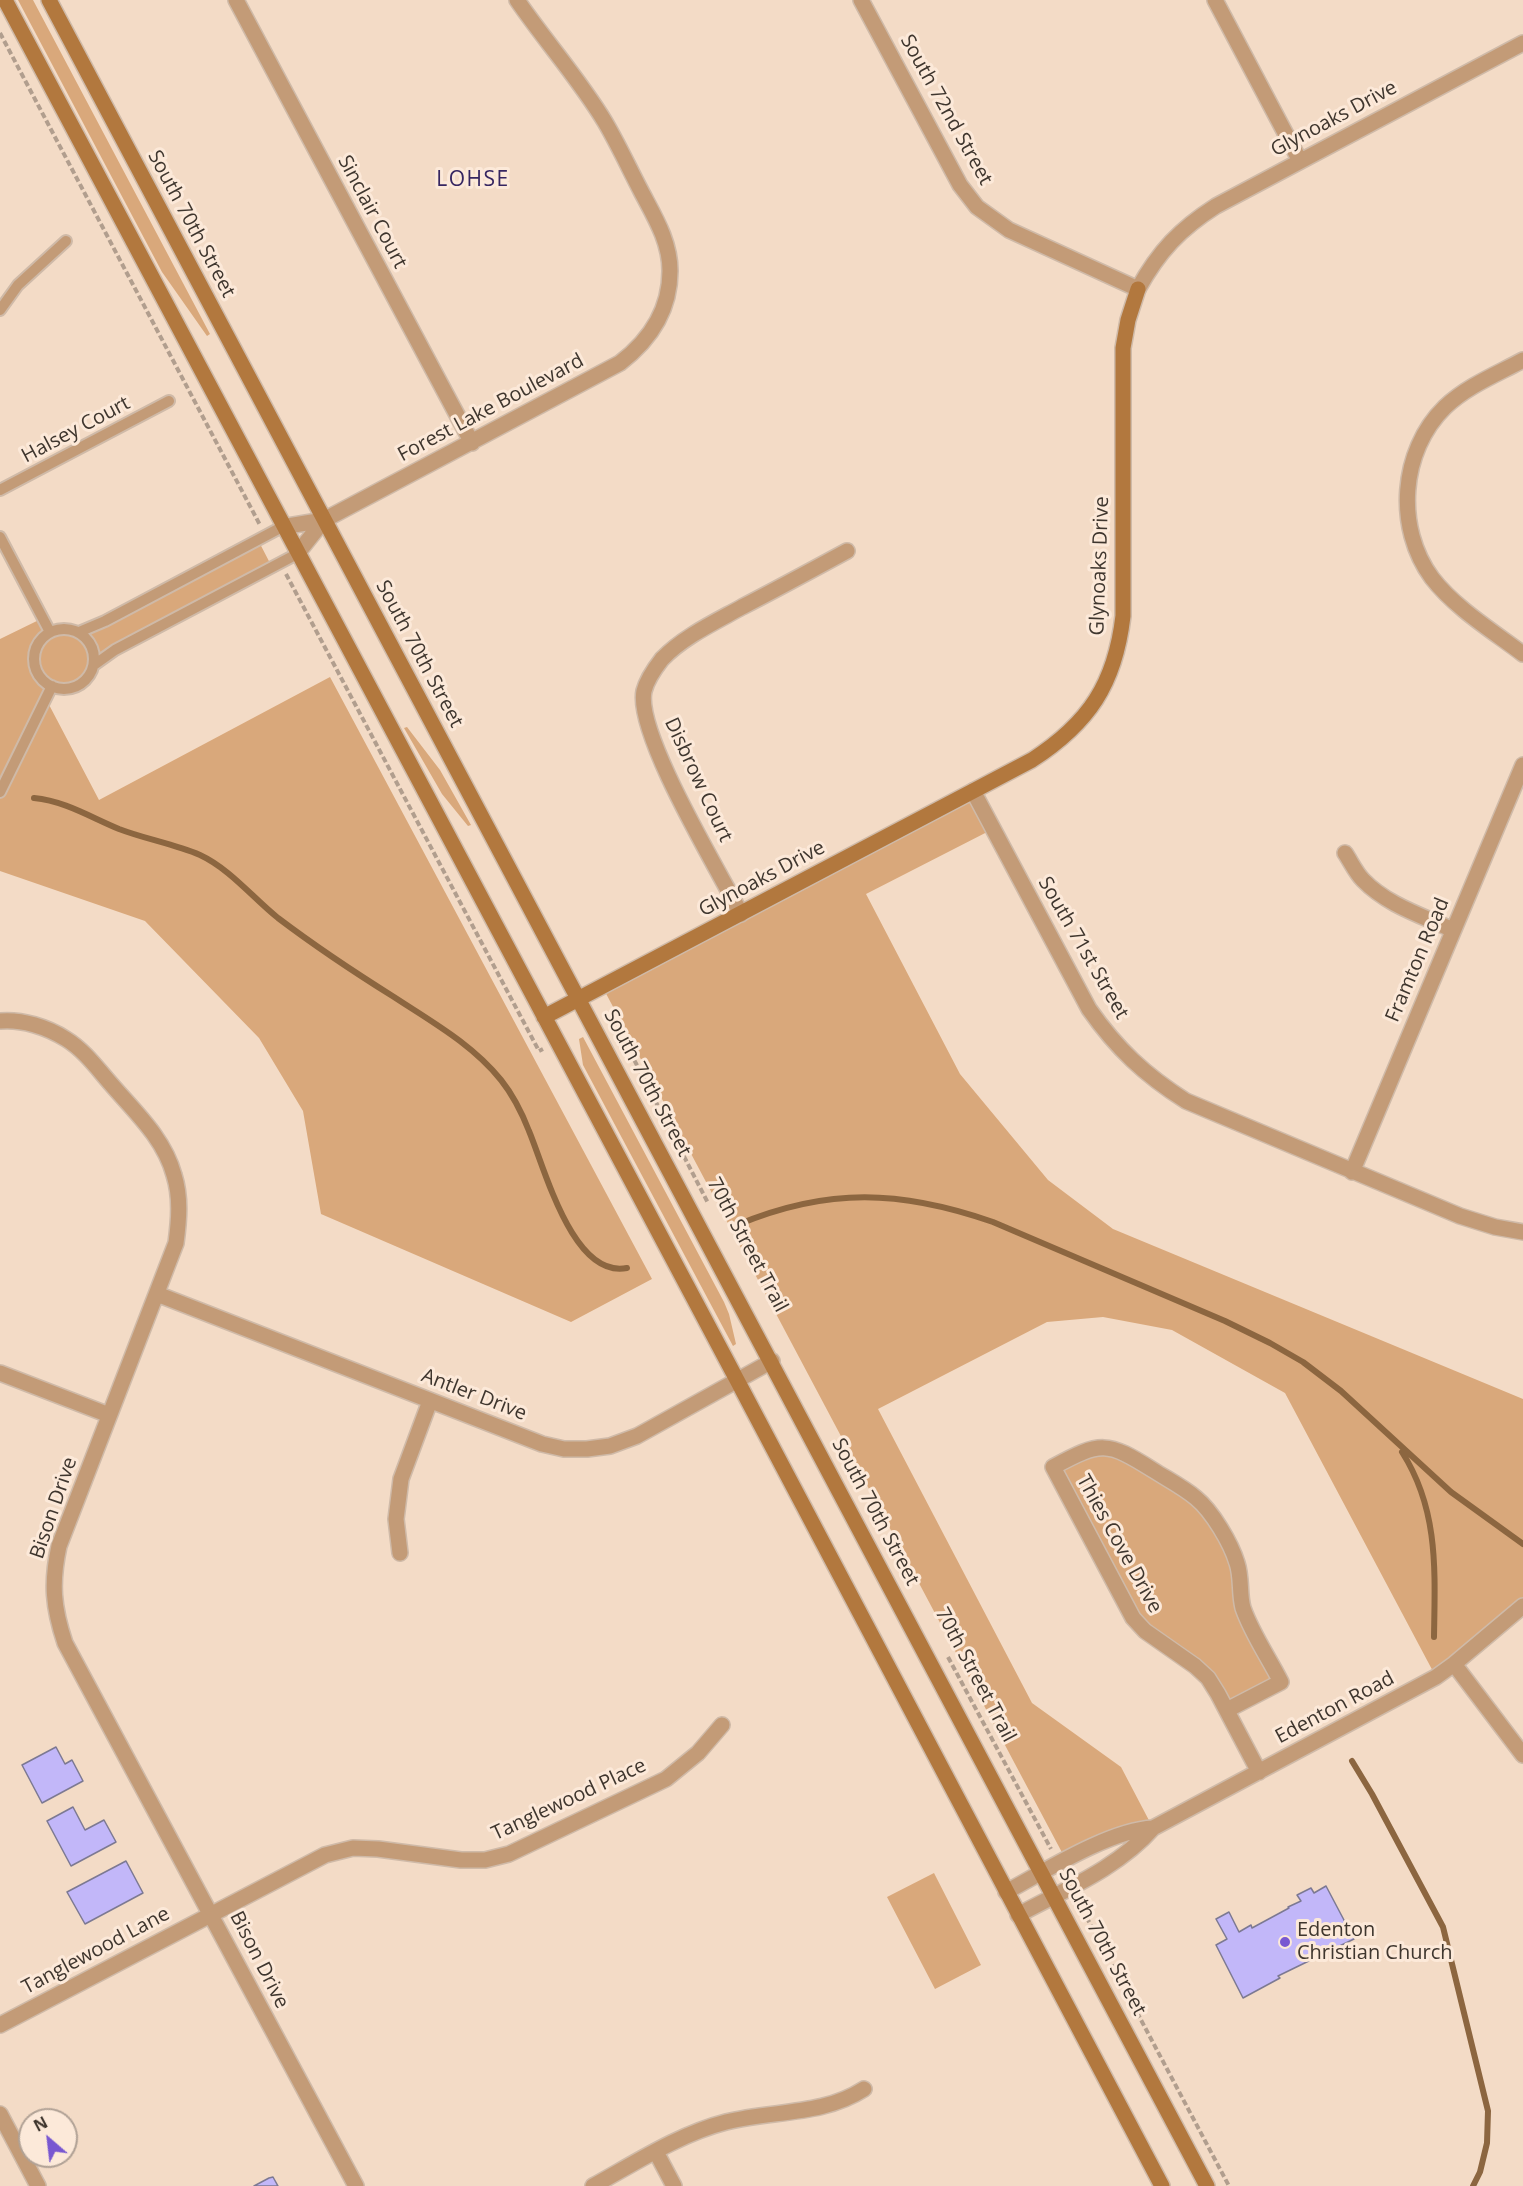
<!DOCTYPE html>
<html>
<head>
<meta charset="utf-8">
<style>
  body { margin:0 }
  #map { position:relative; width:1523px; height:2186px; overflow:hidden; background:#f3dbc6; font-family:"Open Sans",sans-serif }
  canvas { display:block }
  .north { position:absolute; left:18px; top:2108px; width:60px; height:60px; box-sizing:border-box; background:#fce9d9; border:2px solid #b0a195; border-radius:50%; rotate:332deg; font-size:16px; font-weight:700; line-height:24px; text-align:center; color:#3f362e }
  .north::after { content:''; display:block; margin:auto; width:21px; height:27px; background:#7857d1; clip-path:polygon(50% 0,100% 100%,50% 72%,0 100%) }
</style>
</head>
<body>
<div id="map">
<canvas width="1523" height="2186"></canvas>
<div class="north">N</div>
</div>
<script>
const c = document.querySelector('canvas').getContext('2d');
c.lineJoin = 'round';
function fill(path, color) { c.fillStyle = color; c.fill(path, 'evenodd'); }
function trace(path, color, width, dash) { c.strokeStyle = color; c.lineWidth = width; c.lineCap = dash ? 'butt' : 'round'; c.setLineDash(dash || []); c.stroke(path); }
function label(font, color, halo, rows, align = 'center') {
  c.font = font + ' "Open Sans",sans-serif'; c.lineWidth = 6; c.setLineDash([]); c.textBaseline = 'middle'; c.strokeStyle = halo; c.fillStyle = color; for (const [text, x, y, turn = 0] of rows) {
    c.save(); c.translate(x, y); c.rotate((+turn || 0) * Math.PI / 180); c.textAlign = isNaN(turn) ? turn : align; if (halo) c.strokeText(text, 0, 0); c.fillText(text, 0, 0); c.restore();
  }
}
fill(new Path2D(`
  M18 0H33L210 334 207 336 162 272Z
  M258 540 272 567 94 665C87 684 71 692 52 686L46 699 99 800 330 677 652 1279 571 1322 321 1214 303 1111 259 1038 145 921 0 871V639L43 618 50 632 64 628 79 632Z
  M407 727 440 770 471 825 468 826 442 794 404 728Z
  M973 791 993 829 866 894 960 1074 1048 1180 1113 1229 1523 1399V1606L1436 1677 1285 1393 1172 1330 1103 1317 1047 1322 878 1409 1032 1703 1121 1767 1153 1828 1066 1860 602 986Z
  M583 1037 724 1302 729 1314 736 1344 733 1346 583 1065 579 1039Z
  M1111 1448 1196 1498 1218 1524 1241 1597 1281 1682 1227 1710 1218 1694 1145 1631 1053 1467Z
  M934 1873 981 1965 935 1989 887 1897Z`), '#d9a87b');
trace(new Path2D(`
  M34 798C65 801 90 817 119 829 145 839 174 844 200 855 230 869 253 898 278 918 315 946 354 972 394 997 432 1022 472 1044 501 1080 513 1095 522 1113 529 1131 545 1169 573 1279 627 1268
  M737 1225C828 1187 901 1190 993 1222L1225 1321 1270 1343 1303 1362 1341 1391 1451 1492 1523 1544
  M1402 1452C1439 1510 1435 1571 1434 1637
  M1352 1761 1372 1794 1443 1927 1488 2111 1487 2143 1480 2172 1473 2186`), '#8c6640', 6);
const building = new Path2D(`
  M56 1747 65 1764 72 1760 83 1781 42 1803 22 1765Z
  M73 1807 85 1830 104 1820 116 1842 71 1866 47 1821Z
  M126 1861 143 1893 85 1924 67 1892Z
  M1326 1886 1354 1939 1278 1976 1280 1978 1243 1998 1216 1945 1227 1939 1216 1919 1229 1912 1239 1932 1251 1925 1252 1928 1289 1908 1288 1907 1301 1901 1297 1895 1311 1888 1314 1893Z
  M273 2177 278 2186H254L269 2178Z`);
fill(building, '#c2b7f9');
trace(building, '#7c7992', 1.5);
const lane = new Path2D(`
  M0 310 18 285 66 241
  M0 490 169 401
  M0 537 50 632
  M34 659a30 30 0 1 1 60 0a30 30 0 1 1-60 0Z
  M79 632 105 621 282 527
  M94 665 115 650 297 554
  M0 792 52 686`);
const street = new Path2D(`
  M236 0 472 443
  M861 0 960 185 977 207 1009 230 1138 289C1159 251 1180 229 1216 206L1523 43
  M1215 0 1300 161
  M1523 360C1497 374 1467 386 1445 407 1400 451 1395 528 1432 578 1455 608 1494 632 1523 654
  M282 527 324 520 620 363C650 340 670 310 670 271 670 241 654 216 641 191 629 168 618 144 605 122 580 80 545 41 517 0
  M297 554 324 520
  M973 791 1089 1009C1117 1049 1145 1075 1186 1101L1460 1216 1495 1227 1523 1232
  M1345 853C1351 862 1356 873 1363 880 1387 905 1423 916 1453 930
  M741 914C719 871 635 733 644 691 647 679 655 668 662 659 683 637 715 622 742 607 777 589 812 570 847 551
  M0 1021C22 1019 47 1027 66 1039 84 1050 97 1068 111 1084 135 1112 164 1138 174 1175 181 1197 179 1220 176 1243L59 1546C51 1583 53 1607 65 1643L356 2186
  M1352 1172 1523 765
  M157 1294 542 1444 564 1449H587L610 1446 637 1436 772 1361
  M0 1373 109 1415
  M400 1553 396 1519 401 1479 430 1401
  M1454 1664 1523 1755
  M1227 1710 1281 1682C1269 1658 1252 1634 1243 1608 1239 1593 1242 1578 1237 1563 1231 1543 1212 1511 1196 1498 1183 1487 1167 1479 1153 1470 1107 1441 1101 1441 1053 1467L1133 1618 1145 1631 1195 1666 1208 1678 1218 1694 1259 1772
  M1006 1892C1045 1871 1110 1830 1153 1828
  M1018 1915C1064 1890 1118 1868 1153 1828L1436 1677 1454 1664 1523 1606
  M0 2025 325 1855 353 1848 378 1849 461 1860H485L509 1854 666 1779 698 1753 722 1725
  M0 2114 38 2186
  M656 2152 674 2186
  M593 2186C635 2163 679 2134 726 2122 773 2110 822 2116 864 2089`);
const secondary = new Path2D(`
  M5 0 737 1380 1162 2186
  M49 0 1207 2186
  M544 1017 1032 760C1089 723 1115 684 1123 616V348L1128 320 1138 289`);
trace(lane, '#cfbaa8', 14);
trace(street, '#cfbaa8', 18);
trace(secondary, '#cfbaa8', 18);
trace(new Path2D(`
  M0 33 260 525
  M286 574 539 1051 543 1049
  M607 1019 612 1017 708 1203
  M948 1657 1051 1849
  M1078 1901 1229 2186`), '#b19e8e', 4, [6, 3]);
trace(lane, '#c39b77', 10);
trace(street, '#c39b77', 15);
trace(secondary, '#b2783e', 15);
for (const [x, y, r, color] of [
  [1285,1942,6,"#7857d1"]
]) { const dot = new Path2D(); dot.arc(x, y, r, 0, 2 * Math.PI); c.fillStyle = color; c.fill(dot); trace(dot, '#fce9d9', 2); }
label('20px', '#3f362e', '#fce9d9', [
  ["South 72nd Street",946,110,61],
  ["Glynoaks Drive",1334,119,-28],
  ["Sinclair Court",372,212,62],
  ["South 70th Street",191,224,62],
  ["Forest Lake Boulevard",491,408,-28],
  ["Halsey Court",76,430,-28],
  ["Glynoaks Drive",1100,566,-88],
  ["South 70th Street",419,654,62],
  ["Disbrow Court",698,780,65],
  ["Glynoaks Drive",762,879,-28],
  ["South 71st Street",1083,948,60],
  ["Framton Road",1418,960,-67],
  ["South 70th Street",647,1083,62],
  ["70th Street Trail",747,1245,62],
  ["Antler Drive",474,1395,21],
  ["Bison Drive",54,1508,-71],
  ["South 70th Street",875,1512,62],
  ["Thies Cove Drive",1119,1544,61],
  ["70th Street Trail",975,1675,62],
  ["Edenton Road",1335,1708,-28],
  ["Tanglewood Place",569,1800,-25],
  ["South 70th Street",1102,1942,62],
  ["Tanglewood Lane",96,1951,-28],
  ["Bison Drive",259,1960,63]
]);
label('20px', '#3f362e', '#fce9d9', [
  ["Edenton",1297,1930],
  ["Christian Church",1297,1953]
], 'left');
c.letterSpacing = '1.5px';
label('21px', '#362661', '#fce9d9', [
  ["LOHSE",473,180]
]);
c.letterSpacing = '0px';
</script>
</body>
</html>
